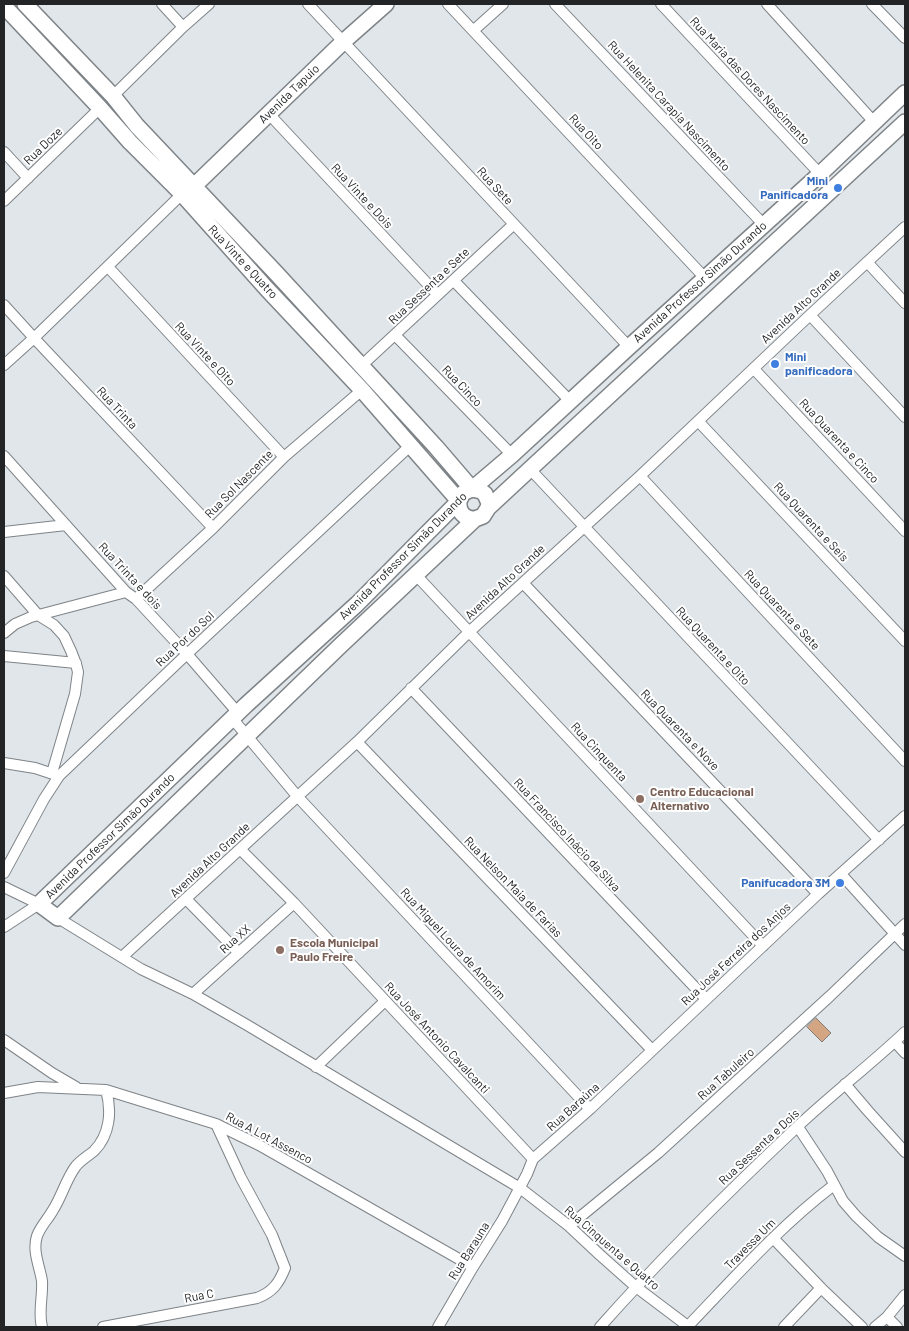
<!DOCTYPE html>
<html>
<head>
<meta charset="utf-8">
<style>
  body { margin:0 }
  #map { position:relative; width:909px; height:1331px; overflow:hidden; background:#e0e6ea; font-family:Barlow,sans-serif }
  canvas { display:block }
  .frame { position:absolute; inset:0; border:5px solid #222426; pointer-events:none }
</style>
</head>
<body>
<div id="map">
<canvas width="909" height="1331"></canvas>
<div class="frame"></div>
</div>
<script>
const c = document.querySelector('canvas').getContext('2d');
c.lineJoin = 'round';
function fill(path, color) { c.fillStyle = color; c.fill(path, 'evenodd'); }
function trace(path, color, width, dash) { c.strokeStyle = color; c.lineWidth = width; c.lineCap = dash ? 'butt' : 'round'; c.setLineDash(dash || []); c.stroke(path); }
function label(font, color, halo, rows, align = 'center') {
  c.font = font + ' Barlow,sans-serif'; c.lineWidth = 4; c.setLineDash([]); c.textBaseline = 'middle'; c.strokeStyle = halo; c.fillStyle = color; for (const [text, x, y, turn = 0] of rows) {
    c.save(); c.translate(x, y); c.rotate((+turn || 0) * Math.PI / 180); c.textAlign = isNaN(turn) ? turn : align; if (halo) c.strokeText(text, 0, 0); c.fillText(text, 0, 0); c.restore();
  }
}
const building = new Path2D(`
  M816 1018 831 1033 822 1042 807 1027Z`);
fill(building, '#d3a582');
trace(building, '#837d7a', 1);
const street = new Path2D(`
  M162 4 183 27
  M308 4 629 347
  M448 4 705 278
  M555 4 764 225
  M661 4 820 174
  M767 4 874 122
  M872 4 905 38
  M474 30 503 4
  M113 96 183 27 209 4
  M269 114 437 294
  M4 152 28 178
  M4 201 100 108
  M867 262 905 303
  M108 267 284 457
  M454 281 571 402
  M4 305 34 338 213 528
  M810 315 905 417
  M395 335 512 455
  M4 365 34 338 182 194
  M361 366 514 224
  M754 369 905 531
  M698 421 905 641
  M4 456 126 592 136 599 187 654 238 713
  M530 469 879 840
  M640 476 905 761
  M4 532 66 525
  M416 575 763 946
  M4 576 38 615 54 625 64 636 71 651 76 664 78 672 75 694 52 773
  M523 583 818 894
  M136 599 213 528 284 457 362 390
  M4 633 15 624 31 617 126 592
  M4 656 76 663
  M411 688 706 999
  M232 718 297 796 590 1109
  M357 742 652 1050
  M4 763 35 768 56 775
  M240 849 294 903 533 1159
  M4 873 44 799 59 776 187 654 411 445
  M841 874 905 945
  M4 887 39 904
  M186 899 239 953
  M58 918 141 969 193 994 247 1025 520 1188 569 1226 600 1255 636 1287 689 1327
  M4 927 39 904
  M122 957 357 742 469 632 640 476 810 315 905 227
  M193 994 294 903
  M4 1040 52 1073 76 1087
  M895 1042 905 1053
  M316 1067 385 1001
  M845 1084 868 1111 905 1152
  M4 1093 38 1087 106 1090 216 1124 259 1145 473 1267
  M798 1127 827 1171 843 1201 856 1216 878 1237 905 1256
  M569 1226 658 1153 830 996 905 924
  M773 1238 821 1288 862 1327
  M887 1317 897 1327
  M688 1326C735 1277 780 1226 834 1185
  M42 1327C38 1312 43 1297 42 1281 40 1267 32 1251 37 1236 40 1227 48 1219 53 1210 62 1196 66 1179 76 1166 81 1160 88 1156 94 1151 110 1135 112 1111 106 1090
  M103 1327 257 1298C273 1292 279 1283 285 1268L272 1235 241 1178 216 1124
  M438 1327 473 1267 502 1221 527 1174 533 1159 590 1109 818 894 905 816
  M600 1327C662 1257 729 1191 797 1127 832 1094 870 1065 905 1032
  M784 1327 821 1288
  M875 1327 887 1317 905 1295`);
const secondary = new Path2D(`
  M25 4 113 96 137 126 276 273 436 447 472 489 481 491 485 494 489 503 488 508
  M4 6 100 108 130 142 182 194 266 288 362 390 459 501C458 512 464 519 475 519
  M905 93 820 174 629 347 512 455 472 489 463 493 459 501 357 604 246 705 39 904 58 918 341 645 475 519 483 516 488 508 530 469 905 122
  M193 187 343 42 386 4`);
trace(street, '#7e8387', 12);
trace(secondary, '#7e8387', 18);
trace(street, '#fff', 10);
trace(secondary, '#fff', 15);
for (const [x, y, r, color] of [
  [838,188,5,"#3f7fe0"],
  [775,364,5,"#3f7fe0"],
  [640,799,5,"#8d6e63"],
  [840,883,5,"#3f7fe0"],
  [280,950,5,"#8d6e63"]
]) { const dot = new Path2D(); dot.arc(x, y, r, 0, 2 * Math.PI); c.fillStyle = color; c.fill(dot); trace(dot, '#fff', 2); }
label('12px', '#222426', '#fff', [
  ["Rua Maria das Dores Nascimento",750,81,47],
  ["Avenida Tapuio",289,94,-44],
  ["Rua Helenita Carapia Nascimento",669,106,47],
  ["Rua Oito",586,132,47],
  ["Rua Doze",43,146,-44],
  ["Rua Sete",495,186,47],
  ["Rua Vinte e Dois",362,196,47],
  ["Rua Vinte e Quatro",243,262,47],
  ["Avenida Professor Simão Durando",700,282,-42],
  ["Rua Sessenta e Sete",429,286,-43],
  ["Avenida Alto Grande",801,306,-43],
  ["Rua Vinte e Oito",205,354,47],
  ["Rua Cinco",462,386,46],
  ["Rua Trinta",117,408,47],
  ["Rua Quarenta e Cinco",839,441,47],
  ["Rua Sol Nascente",239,484,-45],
  ["Rua Quarenta e Seis",811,522,47],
  ["Avenida Professor Simão Durando",403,556,-45],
  ["Rua Trinta e dois",130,576,47],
  ["Avenida Alto Grande",505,582,-43],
  ["Rua Quarenta e Sete",782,610,47],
  ["Rua Por do Sol",185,639,-43],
  ["Rua Quarenta e Oito",713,646,47],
  ["Rua Quarenta e Nove",680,730,46],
  ["Rua Cinquenta",599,752,47],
  ["Rua Francisco Inácio da Silva",567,835,47],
  ["Avenida Professor Simão Durando",110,836,-44],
  ["Avenida Alto Grande",210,860,-43],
  ["Rua Nelson Maia de Farias",513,887,46],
  ["Rua XX",235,939,-42],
  ["Rua Miguel Loura de Amorim",453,944,47],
  ["Rua José Ferreira dos Anjos",736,954,-43],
  ["Rua José Antonio Cavalcanti",437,1038,47],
  ["Rua Tabuleiro",726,1074,-42],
  ["Rua Baraúna",573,1107,-42],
  ["Rua A Lot Assenco",269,1138,28],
  ["Rua Sessenta e Dois",759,1147,-43],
  ["Travessa Um",750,1244,-45],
  ["Rua Cinquenta e Quatro",612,1248,41],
  ["Rua Barauna",469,1251,-58],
  ["Rua C",199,1296,-11]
]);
label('bold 12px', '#366cbe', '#fff', [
  ["Mini",828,181],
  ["Panificadora",828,195],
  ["Mini",785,357,"left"],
  ["panificadora",785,371,"left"],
  ["Panifucadora 3M",830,883]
], 'right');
label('bold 12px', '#785e54', '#fff', [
  ["Centro Educacional",650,792],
  ["Alternativo",650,806],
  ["Escola Municipal",290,943],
  ["Paulo Freire",290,957]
], 'left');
</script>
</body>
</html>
